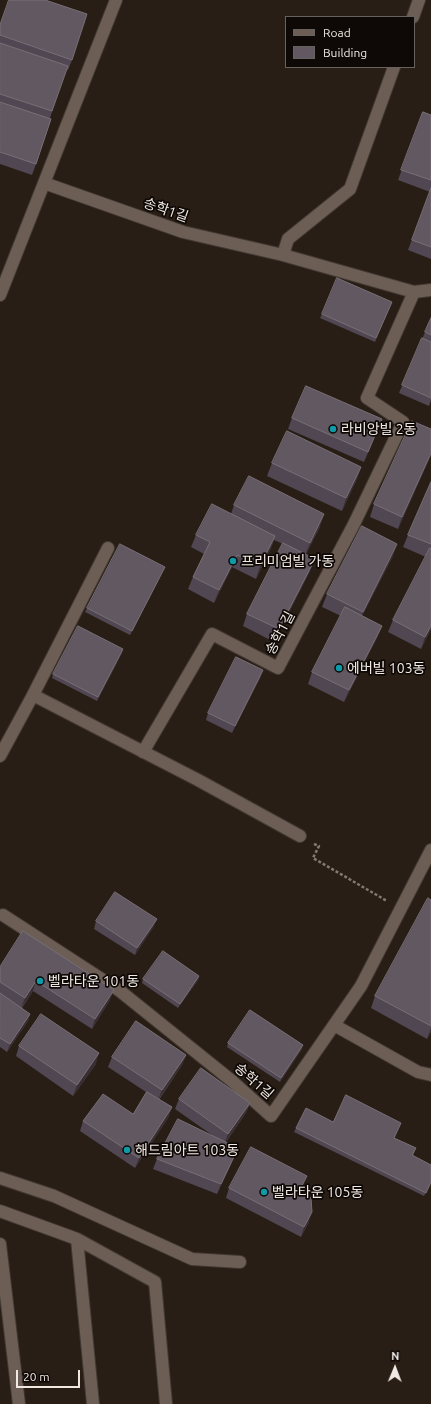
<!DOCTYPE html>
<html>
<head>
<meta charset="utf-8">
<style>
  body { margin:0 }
  #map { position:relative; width:431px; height:1404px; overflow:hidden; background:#291e15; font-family:Ubuntu,sans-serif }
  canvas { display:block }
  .legend { position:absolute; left:285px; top:16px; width:130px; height:52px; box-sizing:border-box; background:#0e0906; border:1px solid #68625e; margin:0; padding:5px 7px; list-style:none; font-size:12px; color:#f0e8e2 }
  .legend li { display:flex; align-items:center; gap:8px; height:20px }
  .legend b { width:20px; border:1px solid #68625e }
  .north { position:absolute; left:375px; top:1348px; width:40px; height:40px; -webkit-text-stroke:3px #0e0906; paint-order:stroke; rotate:1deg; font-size:11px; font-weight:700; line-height:16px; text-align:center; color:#f0e8e2 }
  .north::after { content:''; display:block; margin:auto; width:14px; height:18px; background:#f0e8e2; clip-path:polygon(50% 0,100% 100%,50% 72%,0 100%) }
  .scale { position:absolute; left:16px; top:1370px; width:64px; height:18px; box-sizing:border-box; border:2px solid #f0e8e2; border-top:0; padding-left:5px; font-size:12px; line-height:14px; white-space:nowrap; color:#f0e8e2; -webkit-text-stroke:3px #0e0906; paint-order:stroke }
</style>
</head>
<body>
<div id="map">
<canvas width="431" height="1404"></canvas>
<ul class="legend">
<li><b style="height:5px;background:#6c5e54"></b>Road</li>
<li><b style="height:11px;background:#615861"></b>Building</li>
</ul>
<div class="north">N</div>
<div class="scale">20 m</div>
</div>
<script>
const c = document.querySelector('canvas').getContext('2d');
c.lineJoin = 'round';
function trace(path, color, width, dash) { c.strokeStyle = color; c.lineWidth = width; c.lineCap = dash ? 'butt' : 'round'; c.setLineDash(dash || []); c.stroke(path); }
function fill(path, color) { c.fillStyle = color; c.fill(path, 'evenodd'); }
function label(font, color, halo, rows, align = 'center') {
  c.font = font + ' Ubuntu,"Noto Sans KR",sans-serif'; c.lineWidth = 3.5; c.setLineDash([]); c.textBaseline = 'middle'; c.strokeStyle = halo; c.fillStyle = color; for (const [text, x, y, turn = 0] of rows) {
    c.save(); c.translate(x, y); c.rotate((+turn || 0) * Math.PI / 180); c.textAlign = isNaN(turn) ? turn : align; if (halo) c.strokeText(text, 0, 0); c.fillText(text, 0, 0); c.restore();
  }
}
const minor = new Path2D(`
  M413 17 419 0
  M44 183 183 232 283 255 414 292
  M283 255 288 239 350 189 394 67
  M0 295 116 0
  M33 695 108 548
  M143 752 212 634 278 668 354 524 403 422 367 398 414 292 431 290
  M0 756 33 695 198 780 300 836
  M3 915 120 991 232 1081 271 1116 361 986 431 850
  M334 1025 418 1072 431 1075
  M0 1178 54 1196 192 1259 240 1262
  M0 1211 77 1239 155 1282 166 1404
  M77 1239 93 1404
  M0 1244 19 1404`);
trace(minor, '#433934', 14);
trace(new Path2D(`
  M314 844 319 846 313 858 387 901`), '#837972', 2.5, [3, 2]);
trace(minor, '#6c5e54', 12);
fill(new Path2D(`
  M0 24 72 60 68 70 66 69 50 118 36 164 32 175 0 164Z
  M423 112 431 115V259L408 250 430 192 398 180Z
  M392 302 375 342 320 318 322 314Z
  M431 318V400L429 406 399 393Z
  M292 418 382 419 378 429 364 462 288 429Z
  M431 455 398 529 370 517 374 504Z
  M272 463 361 467 357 479 342 511 267 476Z
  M431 482V629L421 649 388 632 393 620 426 557 403 547 408 535Z
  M234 505 320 527 306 554 310 571 274 642 243 626 247 614 283 544 274 540 271 548 256 579 232 567 214 603 188 589 193 577 204 554 191 547 196 535 231 514Z
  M393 556 362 616 382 626 377 638 344 702 308 684 312 672 341 616 322 607 327 594Z
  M165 567 130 635 85 612 87 608Z
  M122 653 97 701 52 678 53 674Z
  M263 670 260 678 232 733 206 720 208 713Z
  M431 900V1032L427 1039 371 1008 375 996Z
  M96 921 154 926 135 955 94 929Z
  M0 967 110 1000 92 1029 33 991 22 1008 30 1014 28 1021 7 1052 0 1047Z
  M199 976 198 980 178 1008 142 983 143 979Z
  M228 1043 302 1049 280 1082 227 1047Z
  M19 1046 96 1064 73 1096 16 1056Z
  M186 1055 182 1065 159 1100 172 1107 168 1118 135 1168 80 1131 83 1121 133 1114 146 1092 108 1067 112 1057Z
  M179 1099 250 1103 246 1113 226 1142 234 1158 217 1194 153 1169 157 1159 212 1135 175 1109Z
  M333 1122 401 1123 394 1138 416 1148 413 1156 431 1165V1183L424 1196 294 1132 296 1128Z
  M303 1186 300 1192 309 1222 301 1237 226 1198 229 1188Z`), '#504752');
fill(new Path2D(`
  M431 453V455L398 529 402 517Z
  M361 467 357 479 342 511 346 498Z
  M324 514 320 527 305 555 310 543Z
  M275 536 271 548 256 579 260 566Z
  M397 544 393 556 358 624 363 612Z
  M237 555 232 567 214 603 219 590Z
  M315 559 310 571 274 642 279 629Z
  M382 626 377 638 344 702 349 690Z
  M431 626V629L421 649 425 637Z
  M123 649 122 653 97 701 98 697Z
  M263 670 260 678 232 733 235 726Z
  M157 919 154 926 135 955 137 948Z
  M199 976 198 980 178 1008 180 1004Z
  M36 981 33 991 21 1008 25 998Z
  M114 990 110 1000 92 1029 95 1019Z
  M30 1014 28 1021 7 1052 10 1044Z
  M431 1028V1032L427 1039Z
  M303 1045 302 1049 280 1082 281 1078Z
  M99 1053 96 1064 73 1096 77 1085Z
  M186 1055 182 1065 158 1100 162 1090Z
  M250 1103 246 1113 224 1144 228 1134Z
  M172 1107 168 1118 135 1168 139 1158Z
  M238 1148 234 1158 217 1194 221 1184Z
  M307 1176 303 1186 295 1202 299 1191Z
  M312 1212 309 1222 301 1237 304 1227Z`), '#392f33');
const building = new Path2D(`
  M9 0H45L87 14 72 60 0 35V25Z
  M0 43 68 66 52 111 0 94Z
  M0 102 51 119 36 164 0 152Z
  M423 112 431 115V180L401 170Z
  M431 188V247L412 240Z
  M337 278 392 302 376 338 322 314Z
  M431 318V335L425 332Z
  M422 338 431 342V398L402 385Z
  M306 386 382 419 368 452 292 418Z
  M412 421 431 429V453L402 517 374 504Z
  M287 431 361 467 346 498 272 463Z
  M249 476 324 514 310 543 234 505Z
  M431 482V544L408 535Z
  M212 504 275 536 260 566 237 555 219 590 193 577 210 542 196 535Z
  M362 526 397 544 363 612 327 594Z
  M283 543 315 559 279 629 247 614Z
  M120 544 165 567 132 631 87 608Z
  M430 548 431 549V626L425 637 393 620Z
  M345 607 382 626 349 690 312 672Z
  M78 626 123 649 98 697 53 674Z
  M236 657 263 670 235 726 208 713Z
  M115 892 157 919 137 948 96 921Z
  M428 898 431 900V1026L375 996Z
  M23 931 114 990 95 1019 36 981 25 998 0 982V967Z
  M163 951 199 976 180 1004 143 979Z
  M0 993 30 1014 10 1044 0 1038Z
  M250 1010 303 1045 281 1078 228 1043Z
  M41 1014 99 1053 77 1085 19 1046Z
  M136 1021 186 1055 162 1090 112 1057Z
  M201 1068 250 1103 228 1134 179 1099Z
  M147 1092 172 1107 139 1158 83 1121 103 1094 133 1114Z
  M346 1095 401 1123 394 1138 416 1148 412 1155 431 1165V1182L426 1193 296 1128 306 1108 333 1122Z
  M178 1119 238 1148 221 1184 157 1159Z
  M251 1147 307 1176 299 1191 311 1198 312 1212 304 1227 229 1188Z`);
fill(building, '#615861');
trace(building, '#786f76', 1);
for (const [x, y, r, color] of [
  [333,429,4,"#0f9aa8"],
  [233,561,4,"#0f9aa8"],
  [339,668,4,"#0f9aa8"],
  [40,981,4,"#0f9aa8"],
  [127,1150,4,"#0f9aa8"],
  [264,1192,4,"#0f9aa8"]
]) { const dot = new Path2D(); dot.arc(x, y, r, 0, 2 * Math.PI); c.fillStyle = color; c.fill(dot); trace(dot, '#0e0906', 1.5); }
label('14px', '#f0e8e2', '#0e0906', [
  ["송학1길",166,210,19],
  ["송학1길",280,633,-62],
  ["송학1길",254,1081,41]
]);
label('14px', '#f0e8e2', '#0e0906', [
  ["라비앙빌 2동",341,429],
  ["프리미엄빌 가동",241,561],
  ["에버빌 103동",347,668],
  ["벨라타운 101동",48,981],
  ["해드림아트 103동",135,1150],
  ["벨라타운 105동",272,1192]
], 'left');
</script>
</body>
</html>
